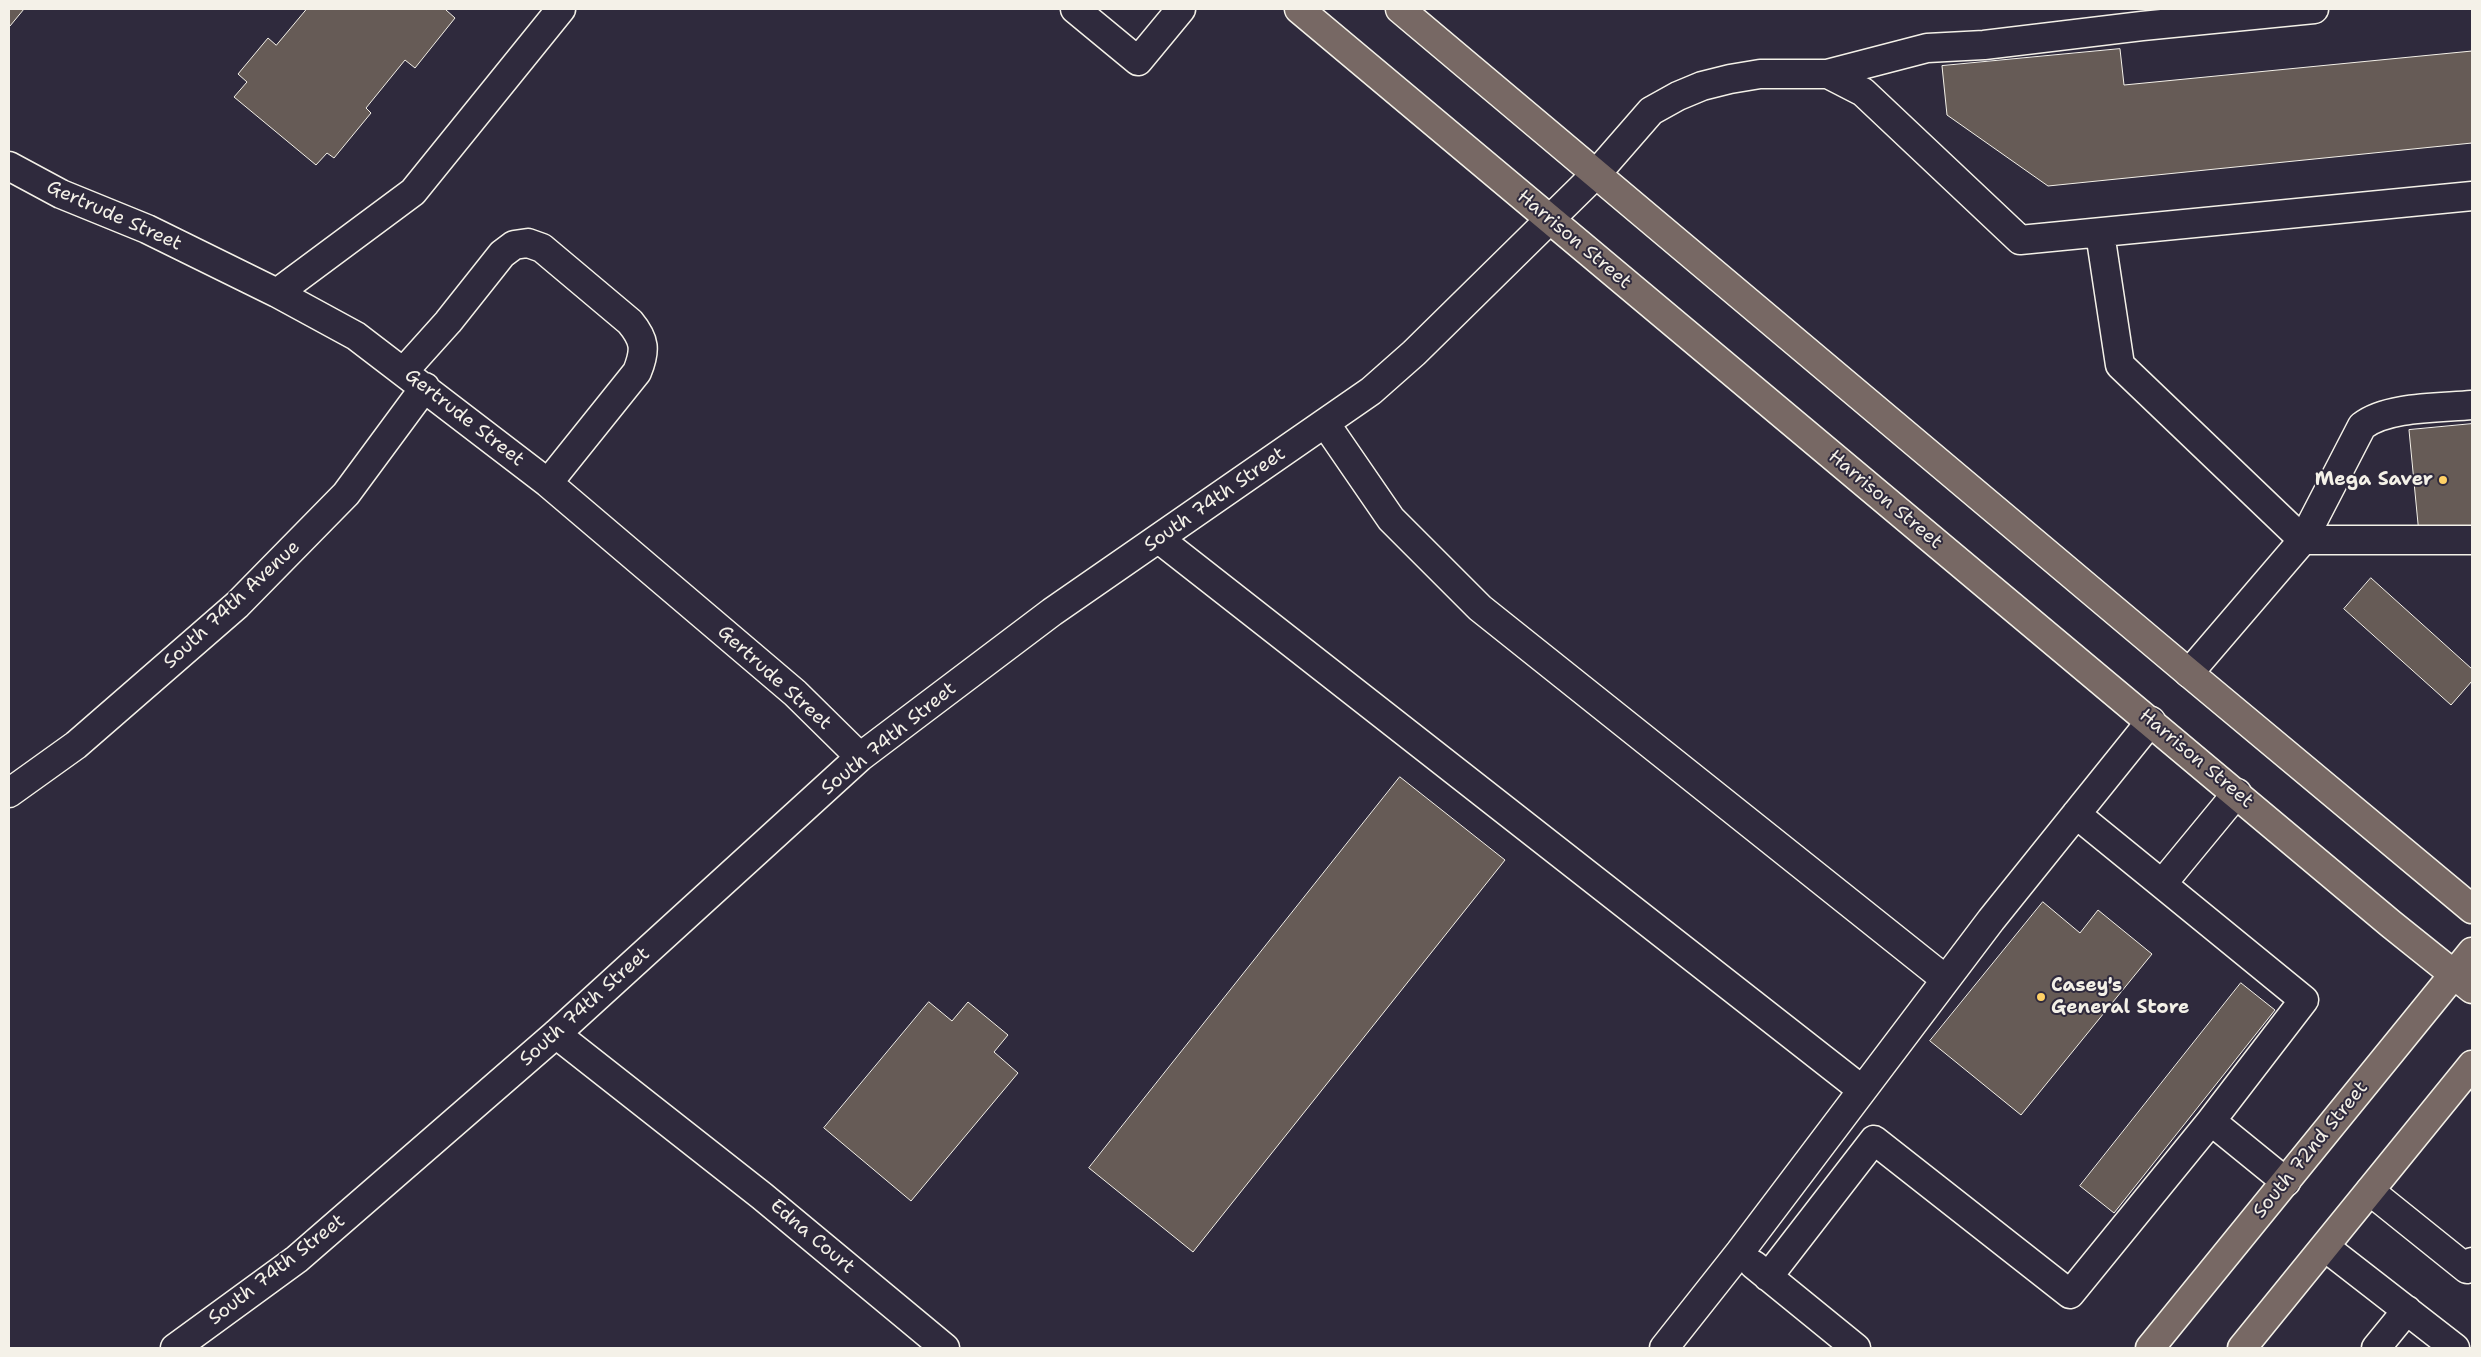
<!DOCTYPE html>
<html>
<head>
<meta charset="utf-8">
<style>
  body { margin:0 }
  #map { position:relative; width:2481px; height:1357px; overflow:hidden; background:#2f2a3d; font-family:"Shantell Sans",sans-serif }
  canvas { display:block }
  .frame { position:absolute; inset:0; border:10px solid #f4f1e8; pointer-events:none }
</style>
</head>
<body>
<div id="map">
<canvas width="2481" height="1357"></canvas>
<div class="frame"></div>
</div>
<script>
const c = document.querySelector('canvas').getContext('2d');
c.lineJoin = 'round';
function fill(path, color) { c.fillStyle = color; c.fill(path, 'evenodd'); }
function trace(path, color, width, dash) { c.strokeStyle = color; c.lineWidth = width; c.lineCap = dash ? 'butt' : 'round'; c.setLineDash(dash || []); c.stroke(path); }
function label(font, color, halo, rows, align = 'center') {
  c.font = font + ' "Shantell Sans",sans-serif'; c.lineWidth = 4; c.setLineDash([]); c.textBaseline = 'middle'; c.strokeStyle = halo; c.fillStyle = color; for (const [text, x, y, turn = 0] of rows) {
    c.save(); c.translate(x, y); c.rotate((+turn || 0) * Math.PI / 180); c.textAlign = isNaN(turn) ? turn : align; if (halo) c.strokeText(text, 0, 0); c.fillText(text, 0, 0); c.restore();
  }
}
const building = new Path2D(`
  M9 9H24L10 26 9 25Z
  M307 9H448L446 10 455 18 415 68 405 60 366 108 371 113 334 158 327 153 316 165 234 97 247 82 238 74 268 38 276 45Z
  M2120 49 2124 85 2472 51V143L2048 186 1947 115 1942 66Z
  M2472 424V529L2419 534 2409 430Z
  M2371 578 2472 669V681L2451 705 2344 609Z
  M1400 777 1505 860 1193 1252 1089 1168Z
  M2043 902 2080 933 2098 910 2152 954 2021 1115 1930 1041Z
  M2241 983 2275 1010 2114 1213 2080 1186Z
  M929 1002 952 1021 968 1002 1008 1035 994 1052 1018 1073 911 1201 824 1128Z`);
fill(building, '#665b56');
trace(building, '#f4f1e8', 1);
const minor = new Path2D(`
  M1075 9 1138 61 1181 9
  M1827 74 1927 48 1984 45 2142 26 2314 9
  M9 166 61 194 147 229 277 293 356 336 548 483 795 693 860 757
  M2100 233 2120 365 2303 540 2362 426C2387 406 2441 408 2472 405
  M277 293 413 192 561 9
  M404 371 448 322 502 254 514 245 528 243 542 248 630 322C645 340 646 350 637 372L548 483
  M1325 423 1391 519 1480 608 1945 979
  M1159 539 1861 1089
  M2189 673 2303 540H2472
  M9 793 76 745 237 605 346 494 425 387
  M2237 793 2162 884 2304 1000 2211 1121 2286 1182
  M2076 814 2162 884
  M556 1034 762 1196 945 1348
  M2370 1191 2467 1269 2472 1262
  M2325 1247 2455 1348
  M1754 1265 1856 1348
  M1768 1277 1874 1140 2070 1294 2211 1121
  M175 1348 297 1259 556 1034 860 757 1052 612 1371 391 1414 353 1597 173 1651 111 1678 96 1702 86 1730 79 1760 74H1828L1863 92 2020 240 2472 196
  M1664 1348 1740 1252 1991 920 2151 721
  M2376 1348 2407 1310`);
const major = new Path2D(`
  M1299 9 2391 924 2472 989
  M1400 9 2189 673 2472 909
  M2150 1348 2472 952
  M2242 1348 2472 1065`);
trace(minor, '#f4f1e8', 31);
trace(major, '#f4f1e8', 31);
trace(minor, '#2f2a3d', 28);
trace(major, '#776864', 28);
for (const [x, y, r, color] of [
  [2443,480,5,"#ffd166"],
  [2041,997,5,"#ffd166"]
]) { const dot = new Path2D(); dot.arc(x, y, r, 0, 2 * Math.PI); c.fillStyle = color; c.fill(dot); trace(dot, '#2f2a3d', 2); }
label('19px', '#f4f1e8', '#2f2a3d', [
  ["Gertrude Street",114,216,24],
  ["Harrison Street",1574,240,40],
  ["Gertrude Street",464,418,38],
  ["South 74th Street",1215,500,-35],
  ["Harrison Street",1885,500,40],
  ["South 74th Avenue",232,605,-43],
  ["Gertrude Street",774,678,42],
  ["South 74th Street",889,739,-39],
  ["Harrison Street",2196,759,40],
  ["South 74th Street",585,1007,-42],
  ["South 72nd Street",2311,1150,-51],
  ["Edna Court",812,1237,40],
  ["South 74th Street",277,1270,-38]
]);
label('bold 19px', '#f4f1e8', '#2f2a3d', [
  ["Mega Saver",2433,480],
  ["Casey's",2051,986,"left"],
  ["General Store",2051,1008,"left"]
], 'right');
</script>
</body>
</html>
